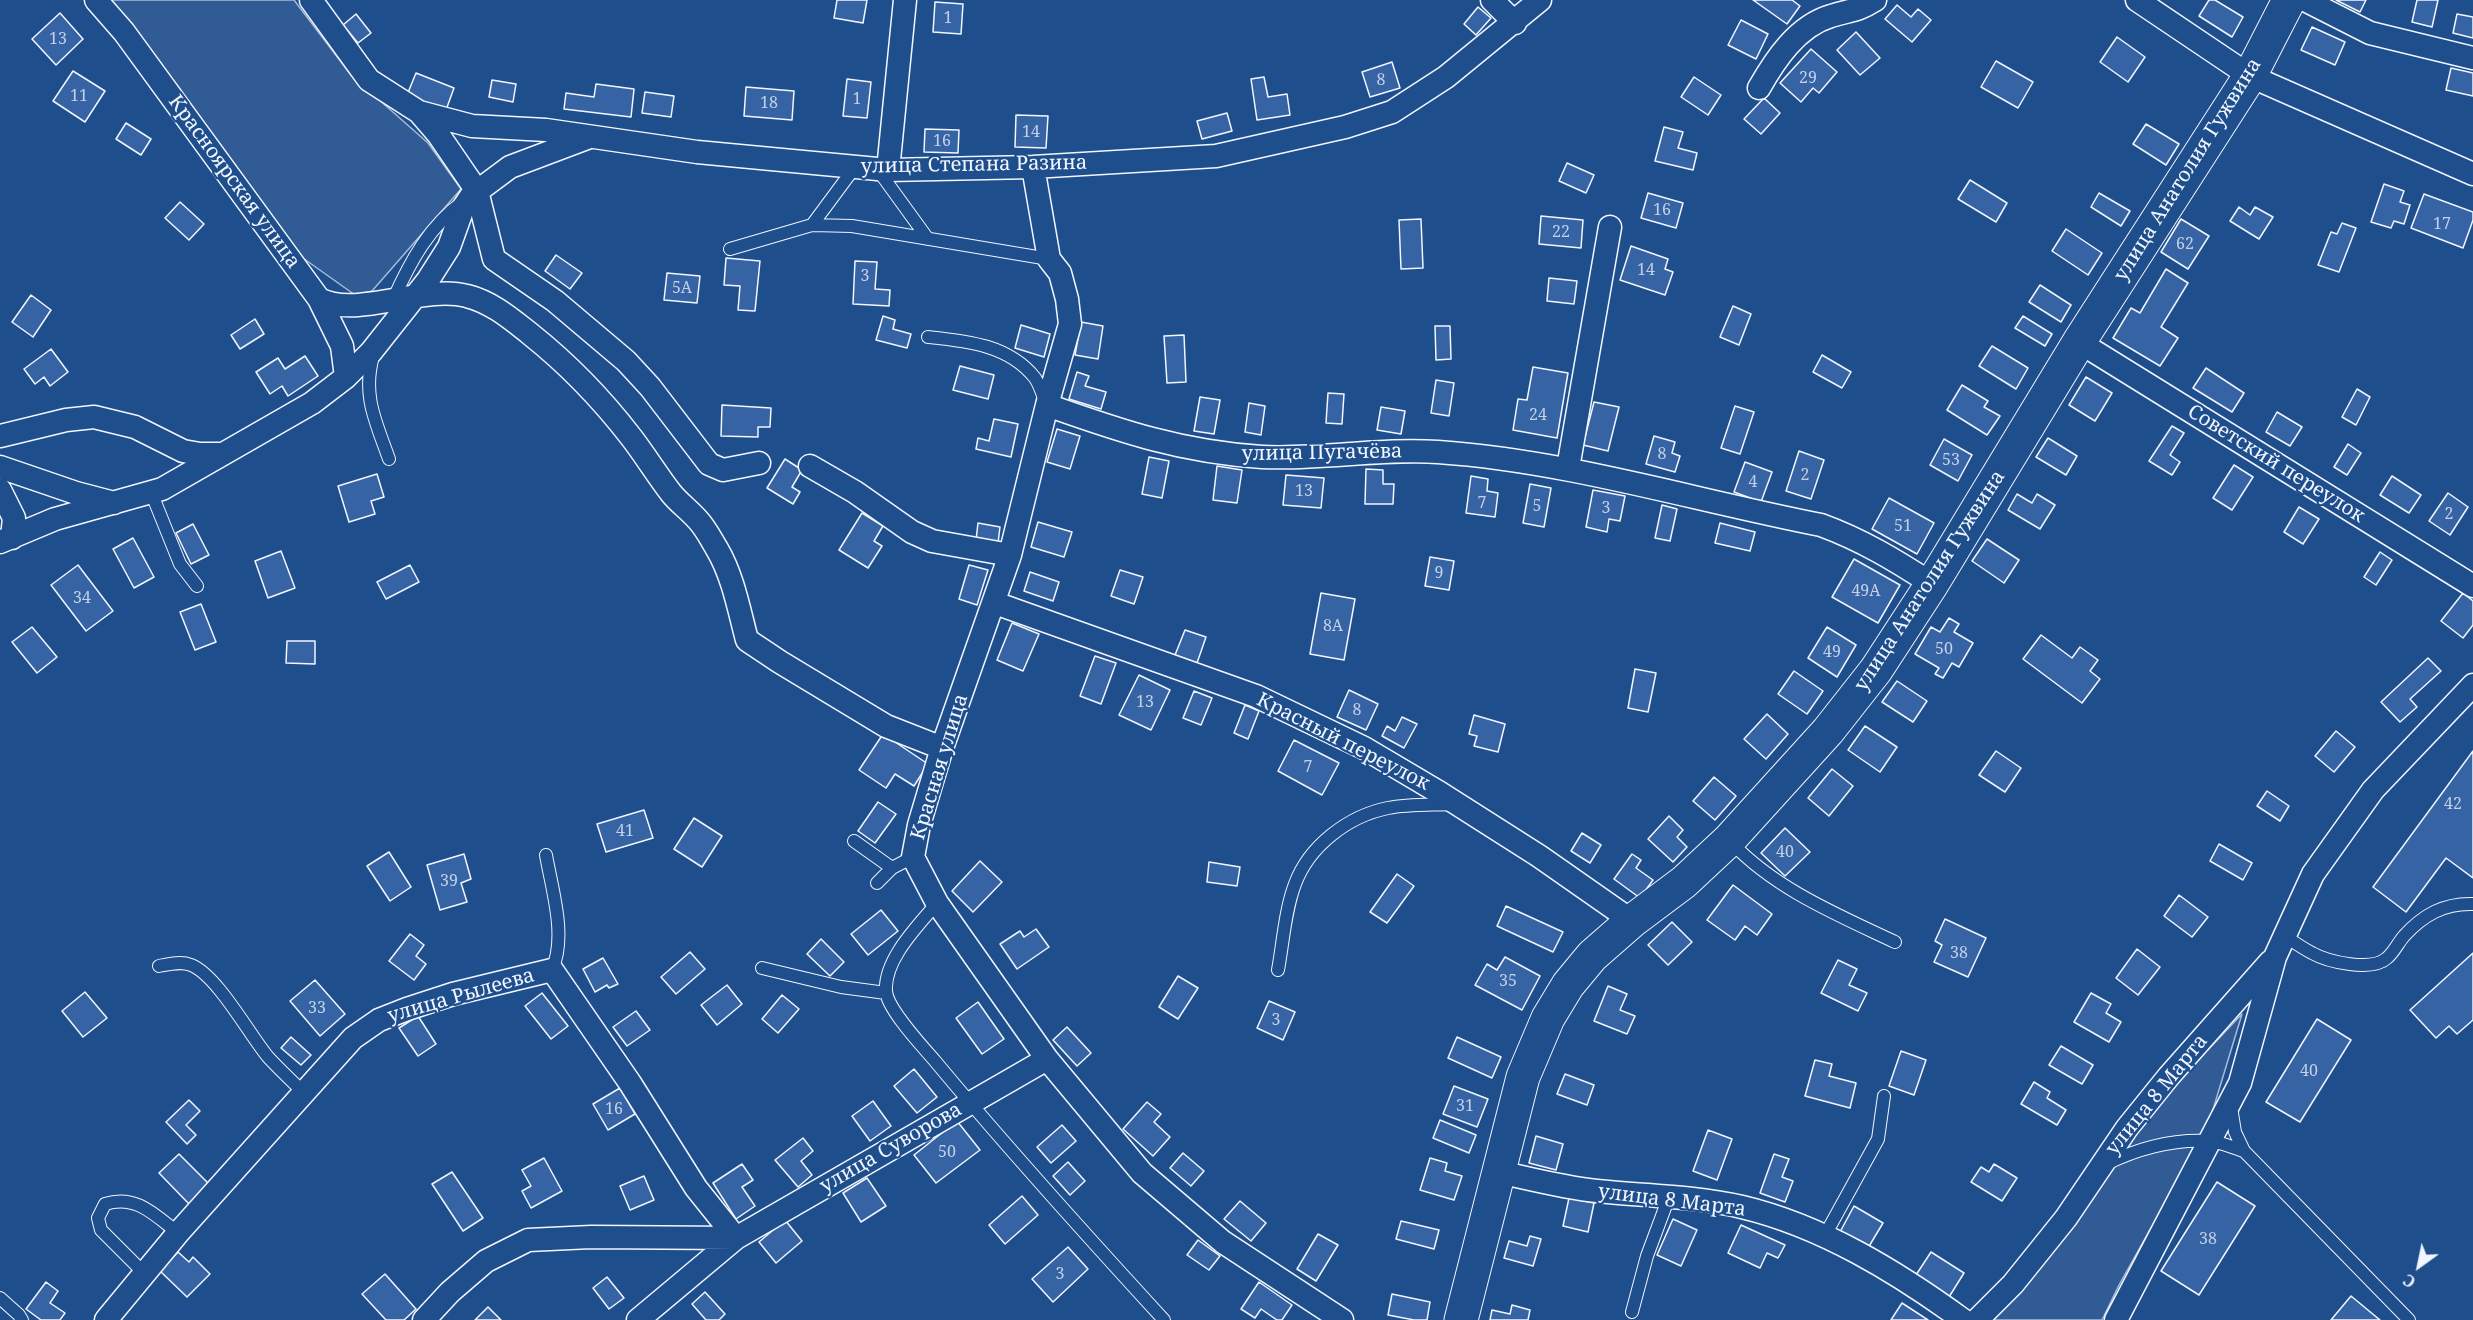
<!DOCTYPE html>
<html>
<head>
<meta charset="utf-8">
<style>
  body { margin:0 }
  #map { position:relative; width:2473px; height:1320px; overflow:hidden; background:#1f4e8c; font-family:"Noto Serif",serif }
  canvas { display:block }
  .north { position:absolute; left:2389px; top:1236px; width:60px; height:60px; -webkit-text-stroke:4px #1f4e8c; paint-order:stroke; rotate:213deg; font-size:16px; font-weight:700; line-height:24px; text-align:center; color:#f2f6ff }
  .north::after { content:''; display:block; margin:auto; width:21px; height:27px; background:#f2f6ff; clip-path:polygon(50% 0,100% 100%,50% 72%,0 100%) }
</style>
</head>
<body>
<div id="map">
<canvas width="2473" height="1320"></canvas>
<div class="north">С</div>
</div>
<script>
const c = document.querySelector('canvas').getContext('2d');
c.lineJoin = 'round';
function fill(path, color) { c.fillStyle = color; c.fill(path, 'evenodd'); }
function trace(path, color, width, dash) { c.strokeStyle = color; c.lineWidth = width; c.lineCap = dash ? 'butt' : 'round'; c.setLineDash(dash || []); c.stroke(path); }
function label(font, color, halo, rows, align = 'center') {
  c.font = font + ' "Noto Serif",serif'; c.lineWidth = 4.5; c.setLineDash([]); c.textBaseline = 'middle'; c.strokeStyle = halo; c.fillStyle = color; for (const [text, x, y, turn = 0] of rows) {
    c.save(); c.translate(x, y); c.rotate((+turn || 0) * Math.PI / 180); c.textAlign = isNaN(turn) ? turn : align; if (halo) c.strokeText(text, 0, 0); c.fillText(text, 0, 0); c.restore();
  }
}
const built = new Path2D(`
  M109 0H294L351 75 428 143 461 189 372 291 355 295 293 251Z
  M2242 1014 2208 1126 2119 1285 2102 1320H1992L2143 1118Z`);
fill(built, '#305b95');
trace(built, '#a8bbd7', 1.5);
const building = new Path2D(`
  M837 0H867L863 23 834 18Z
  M1753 0H1792L1800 6 1787 24Z
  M2209 0H2215L2243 17 2232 37 2199 16Z
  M2336 0H2366L2360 12Z
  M2417 0H2438L2432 27 2412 22Z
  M935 2 963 4 961 34 933 32Z
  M1897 5 1911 17 1918 9 1931 20 1912 42 1885 19Z
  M1478 7 1491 18 1476 35 1464 24Z
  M60 13 83 39 56 65 32 39Z
  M356 14 371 33 358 43 343 25Z
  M2457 14 2473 17V38L2453 33Z
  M1741 20 1768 34 1756 59 1728 45Z
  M2312 27 2345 42 2335 65 2301 50Z
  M1856 32 1880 58 1860 75 1837 50Z
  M2117 37 2145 57 2128 82 2100 62Z
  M1811 49 1837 72 1819 93 1813 88 1801 102 1780 83Z
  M1996 61 2033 82 2018 108 1981 87Z
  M1392 62 1400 88 1370 97 1362 72Z
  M2451 68 2473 73V96L2446 90Z
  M73 71 105 91 85 122 53 101Z
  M416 73 454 88 446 110 407 95Z
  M1264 77 1268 97 1287 94 1290 115 1257 120 1251 79Z
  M1694 77 1721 95 1708 115 1681 97Z
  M847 79 871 82 867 118 843 116Z
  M492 80 516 84 513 102 489 97Z
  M596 84 634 89 631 117 564 109 566 93 594 97Z
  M746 87 794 91 792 120 744 116Z
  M645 92 674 96 671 117 642 113Z
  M1764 98 1780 113 1761 134 1744 119Z
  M1227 113 1232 131 1202 139 1197 121Z
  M1016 115 1048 116 1046 148 1015 147Z
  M126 123 151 139 141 155 116 139Z
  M2146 124 2179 144 2166 165 2133 144Z
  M1664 127 1683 132 1678 148 1697 153 1693 170 1655 161Z
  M925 129 959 130 958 153 924 152Z
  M1567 163 1594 175 1586 193 1559 181Z
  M1970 180 2007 203 1996 222 1958 199Z
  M2384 184 2404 191 2400 202 2410 205 2404 224 2394 221 2391 228 2371 222Z
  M1648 193 1683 203 1676 228 1641 218Z
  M2099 193 2130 211 2121 226 2091 207Z
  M2424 194 2473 212V220L2463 248 2411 228Z
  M180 202 204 224 189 240 165 218Z
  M2239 207 2250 215 2255 207 2273 217 2259 239 2230 221Z
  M1541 216 1583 220 1581 248 1539 244Z
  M1421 219 1423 268 1401 269 1399 220Z
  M2181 219 2209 236 2188 269 2161 252Z
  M2342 223 2356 228 2339 272 2318 265 2331 232 2337 234Z
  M2066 229 2102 253 2088 275 2052 251Z
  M1631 246 1668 259 1665 269 1673 272 1665 295 1620 280Z
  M556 255 582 273 570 289 545 271Z
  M726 258 760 261 755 311 738 310 740 286 724 285Z
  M855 261 877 262 875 289 890 290 889 306 853 304Z
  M2166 269 2188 283 2161 327 2178 338 2160 366 2113 338 2131 308 2140 313Z
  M667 273 700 276 697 303 664 300Z
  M1549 278 1577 281 1574 304 1547 301Z
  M2040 285 2071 305 2061 322 2029 302Z
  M31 295 51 310 33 337 12 322Z
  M1733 306 1751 314 1739 345 1720 337Z
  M883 316 895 320 893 329 911 334 907 348 876 340Z
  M2023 316 2052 334 2045 346 2015 328Z
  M255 319 264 334 240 349 231 335Z
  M1081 322 1103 326 1098 359 1075 355Z
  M1021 325 1050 334 1044 357 1015 348Z
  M1435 326H1450L1451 359 1436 360Z
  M1184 335 1186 382 1167 383 1164 336Z
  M1992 346 2028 368 2016 389 1979 366Z
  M51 349 68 372 50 386 44 377 35 384 24 369Z
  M1822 355 1851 372 1842 388 1813 372Z
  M305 356 318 376 288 396 282 386 270 394 256 372 278 358 285 369Z
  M960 366 994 375 988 399 953 390Z
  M1533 367 1568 373 1557 438 1513 430 1518 399 1527 400Z
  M2206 368 2244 393 2232 412 2193 388Z
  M1077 372 1089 376 1085 386 1106 392 1101 409 1069 399Z
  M2086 377 2112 393 2095 421 2069 405Z
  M1436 380 1454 383 1449 416 1431 413Z
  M1962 385 1988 401 1984 407 2000 416 1987 435 1947 410Z
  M2357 389 2370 397 2356 425 2342 417Z
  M1328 393 1344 394 1342 424 1326 423Z
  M1200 397 1220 400 1214 434 1194 431Z
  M1594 402 1619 407 1608 451 1583 445Z
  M1249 403 1265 406 1261 435 1245 432Z
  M722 405 771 408 770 427H758V437L721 436Z
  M1735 406 1754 412 1740 454 1721 448Z
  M1381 407 1405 411 1401 434 1377 430Z
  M2277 412 2302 427 2290 446 2266 432Z
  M994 419 1018 424 1011 457 976 449 978 438 989 441Z
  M2172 426 2184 433 2170 455 2180 462 2172 475 2149 461Z
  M1057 429 1080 436 1070 469 1047 462Z
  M1654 436 1675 442 1672 453 1680 456 1675 472 1646 464Z
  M2048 438 2077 456 2066 475 2036 457Z
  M1944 439 1972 455 1958 481 1930 465Z
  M2348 444 2361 453 2347 475 2334 467Z
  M1799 451 1824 460 1811 499 1786 491Z
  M1149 457 1169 461 1162 498 1142 494Z
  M785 459 802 470 792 487 800 492 793 504 767 488Z
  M1745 462 1772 472 1761 502 1734 492Z
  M2234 465 2253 477 2232 510 2213 498Z
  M1217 466 1242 470 1237 503 1213 500Z
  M1366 469 1383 470V484H1394L1393 504H1365Z
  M377 474 384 497 371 501 375 514 349 522 338 486Z
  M1286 475 1324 478 1321 508 1283 505Z
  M1471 476 1488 479 1487 491 1498 493 1495 517 1466 513Z
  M2392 476 2421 495 2409 513 2380 495Z
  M1530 484 1551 488 1544 527 1523 523Z
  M1593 490 1625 496 1620 521 1609 519 1607 532 1586 527Z
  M2448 493 2468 507 2450 535 2429 521Z
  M2017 494 2032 503 2037 494 2055 505 2040 529 2008 510Z
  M1889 498 1934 523 1917 554 1872 529Z
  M1662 505 1677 509 1670 541 1655 538Z
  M2299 507 2319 519 2303 544 2284 532Z
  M862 513 883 526 874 541 882 546 868 568 839 550Z
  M1038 522 1072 532 1064 557 1031 547Z
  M978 523 1000 527 998 543 976 540Z
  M1720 523 1755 532 1750 551 1715 543Z
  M193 524 209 555 191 564 176 533Z
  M133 538 154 577 134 588 113 549Z
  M1987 539 2019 560 2004 583 1972 561Z
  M281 551 295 588 268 598 255 561Z
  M2380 552 2392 560 2376 585 2364 577Z
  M1430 557 1454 561 1449 590 1425 586Z
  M1854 559 1900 585 1878 623 1832 597Z
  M78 565 113 611 86 631 51 585Z
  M410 565 419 582 386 599 377 582Z
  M969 565 988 570 977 605 959 599Z
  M1120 570 1143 577 1134 604 1111 596Z
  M1030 572 1059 582 1053 601 1024 591Z
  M1321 593 1355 599 1344 660 1310 654Z
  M2463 593 2473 601V625L2463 638 2441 621Z
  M201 604 216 642 195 650 180 612Z
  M1949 618 1959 624 1954 632 1973 643 1959 667 1952 663 1943 678 1935 674 1939 668 1915 654 1931 627 1940 632Z
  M1012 623 1039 634 1023 671 997 660Z
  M32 627 57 657 37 673 12 642Z
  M1827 627 1856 645 1837 677 1808 658Z
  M1185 630 1206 637 1197 663 1175 655Z
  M2041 635 2072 658 2080 647 2098 660 2090 671 2100 679 2082 703 2023 659Z
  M287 641H315V664L286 663Z
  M1095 656 1116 663 1101 704 1080 696Z
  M2428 658 2441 671 2410 699 2417 707 2400 722 2381 702Z
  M1635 669 1656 673 1648 712 1628 708Z
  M1794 671 1823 691 1807 714 1778 694Z
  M1139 675 1170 690 1151 730 1119 715Z
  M1897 681 1927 701 1913 722 1882 702Z
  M1349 690 1378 704 1366 730 1337 717Z
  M1194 691 1212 698 1201 725 1183 718Z
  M1245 705 1259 711 1248 739 1234 733Z
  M1767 714 1788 734 1766 759 1744 739Z
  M1474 715 1505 724 1498 752 1474 746 1477 736 1469 734Z
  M1402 717 1417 724 1404 748 1382 736 1387 726 1395 731Z
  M1865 726 1897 747 1880 772 1848 750Z
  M2336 731 2355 747 2334 772 2315 756Z
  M883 734 928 764 914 786 895 774 886 788 859 770Z
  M1294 740 1339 763 1322 795 1278 771Z
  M1996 751 2021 768 2005 792 1979 775Z
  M2473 751V878L2446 858 2406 912 2373 887Z
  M1832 769 1853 786 1829 816 1808 798Z
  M1714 777 1736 796 1715 820 1693 801Z
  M2267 791 2289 806 2280 821 2257 806Z
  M878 802 896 814 875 843 858 831Z
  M644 810 653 838 606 852 597 824Z
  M1669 816 1683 830 1677 837 1687 847 1673 862 1648 839Z
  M694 818 722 836 702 867 674 849Z
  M1785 828 1810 852 1785 876 1761 853Z
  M1582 833 1601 845 1590 863 1571 851Z
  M2219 844 2252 863 2243 880 2210 861Z
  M389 852 411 887 390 901 367 866Z
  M464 854 471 879 461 883 467 902 440 910 427 865Z
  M1632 854 1641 860 1636 868 1653 880 1640 898 1614 879Z
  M980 861 1002 882 973 912 952 891Z
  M1209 862 1240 867 1237 886 1207 882Z
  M1397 874 1414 886 1387 923 1370 912Z
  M1733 885 1772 914 1757 935 1745 926 1735 940 1707 920Z
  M2179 895 2208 917 2192 937 2164 916Z
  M1506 906 1563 932 1553 952 1497 926Z
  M881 910 898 931 868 955 851 934Z
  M1945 919 1986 938 1968 977 1934 962 1942 945 1935 941Z
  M1672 922 1692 942 1668 965 1648 945Z
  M1036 929 1049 947 1017 969 1000 944 1020 931 1024 937Z
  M410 934 424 945 416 956 426 964 414 980 389 961Z
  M821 939 844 962 830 976 807 954Z
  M2137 949 2160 967 2138 995 2116 978Z
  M690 952 705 969 676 994 661 977Z
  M2473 953V1020L2457 1034 2449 1026 2436 1038 2410 1010Z
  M1505 957 1540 976 1522 1010 1475 985 1487 964 1497 970Z
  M603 958 618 984 609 988 607 985 595 992 583 969Z
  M1838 960 1857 969 1849 985 1867 993 1858 1011 1821 993Z
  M1178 976 1198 988 1178 1019 1159 1007Z
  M315 980 345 1014 320 1036 290 1001Z
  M727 985 742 1004 717 1025 701 1005Z
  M1608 986 1627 994 1620 1010 1635 1016 1627 1034 1594 1021Z
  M85 992 107 1018 83 1037 62 1011Z
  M542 993 568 1026 551 1039 525 1006Z
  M2091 993 2111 1004 2106 1013 2121 1022 2109 1042 2074 1022Z
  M782 995 799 1009 778 1033 762 1019Z
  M1269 1001 1295 1012 1283 1040 1257 1028Z
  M978 1002 1004 1039 982 1054 956 1018Z
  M636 1011 650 1030 627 1046 613 1027Z
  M418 1016 436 1044 418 1056 399 1028Z
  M2317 1019 2351 1040 2300 1122 2266 1102Z
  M1067 1027 1091 1053 1077 1066 1053 1040Z
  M291 1037 311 1055 301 1065 281 1048Z
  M1457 1037 1501 1057 1492 1078 1448 1058Z
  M2061 1046 2093 1065 2082 1084 2049 1065Z
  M1901 1051 1926 1060 1914 1095 1889 1086Z
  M1815 1060 1832 1064 1829 1076 1856 1083 1850 1108 1805 1096Z
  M914 1069 937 1097 917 1113 894 1086Z
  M1565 1074 1594 1085 1587 1105 1557 1094Z
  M2034 1082 2050 1092 2047 1098 2066 1110 2057 1125 2021 1104Z
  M1454 1086 1488 1099 1477 1127 1443 1114Z
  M620 1088 635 1114 608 1130 593 1104Z
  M189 1100 200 1111 186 1125 196 1135 187 1144 166 1122Z
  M873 1101 891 1126 870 1141 852 1116Z
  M1147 1102 1161 1114 1154 1122 1170 1137 1153 1156 1123 1129Z
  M1440 1120 1476 1135 1469 1153 1433 1138Z
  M957 1121 980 1150 936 1183 914 1155Z
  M1062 1125 1076 1141 1051 1163 1037 1147Z
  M1708 1130 1732 1139 1717 1180 1693 1171Z
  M1536 1136 1563 1144 1556 1170 1529 1163Z
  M803 1138 813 1151 801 1161 812 1175 798 1187 775 1160Z
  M1183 1153 1204 1171 1191 1186 1170 1168Z
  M179 1154 209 1184 189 1204 159 1173Z
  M1774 1154 1789 1159 1782 1177 1793 1181 1785 1202 1760 1193Z
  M544 1158 562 1191 531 1208 522 1191 531 1186 522 1170Z
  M1430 1158 1447 1163 1445 1171 1462 1176 1454 1200 1420 1190Z
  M1068 1162 1085 1181 1070 1195 1053 1176Z
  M742 1164 753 1180 742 1187 755 1206 736 1219 713 1183Z
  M1994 1164 2017 1178 2002 1201 1971 1182 1981 1167 1989 1172Z
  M452 1172 483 1218 463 1231 432 1184Z
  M644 1176 654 1200 630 1210 620 1186Z
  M867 1178 886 1206 861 1222 843 1193Z
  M2217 1182 2255 1206 2199 1295 2161 1271Z
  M1022 1196 1038 1215 1005 1244 989 1225Z
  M1569 1198 1594 1203 1588 1232 1563 1226Z
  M1240 1201 1266 1223 1251 1241 1224 1219Z
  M1854 1206 1883 1223 1868 1248 1840 1232Z
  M1673 1219 1697 1230 1681 1266 1657 1255Z
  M785 1220 802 1241 776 1263 759 1242Z
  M1401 1221 1439 1230 1434 1249 1396 1239Z
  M1741 1225 1785 1245 1778 1258 1767 1253 1760 1268 1728 1253Z
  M1318 1234 1338 1245 1316 1281 1297 1269Z
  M1530 1236 1541 1239 1533 1266 1504 1258 1509 1241 1527 1246Z
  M1198 1240 1220 1256 1209 1270 1187 1255Z
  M1068 1247 1088 1269 1053 1302 1032 1279Z
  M178 1252 189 1262 193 1257 210 1274 187 1297 160 1271Z
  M1931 1252 1964 1273 1949 1297 1916 1275Z
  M385 1274 416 1309 404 1320H386L362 1294Z
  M607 1277 624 1298 609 1309 593 1288Z
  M46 1282 58 1291 50 1303 65 1313 60 1320H41L26 1309Z
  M1259 1282 1292 1305 1282 1320H1277L1261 1309 1255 1318 1241 1309Z
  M705 1292 725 1314 719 1320H706L692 1304Z
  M1392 1294 1430 1302 1427 1320H1414L1388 1315Z
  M2351 1296 2380 1320H2331Z
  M1902 1303 1928 1320H1891Z
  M1512 1305 1530 1310 1528 1320H1490L1492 1310 1510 1314Z
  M488 1307 501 1320H475Z`);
fill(building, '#3563a3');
trace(building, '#f2f6ff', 1.5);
const lane = new Path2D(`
  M878 170 928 239
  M812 225 855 167
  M730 249 812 225 852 226 1049 259
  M393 300C410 262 429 226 464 201
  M928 337C967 341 1009 345 1035 378 1040 385 1043 396 1046 404
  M373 356C362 396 376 422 389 459
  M151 492 180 564 197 586
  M854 841 892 868 913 857
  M1731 842C1775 889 1838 915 1895 942
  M546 855C552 890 567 936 552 970
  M877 883 892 868
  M937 903C918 926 884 959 886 991 887 1009 923 1047 935 1061 1009 1150 1086 1235 1164 1320
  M2284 936C2293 941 2302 948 2312 953 2328 962 2372 972 2387 958 2394 952 2398 943 2404 936 2423 915 2444 903 2473 904
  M159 966C169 964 181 961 191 965 217 975 249 1034 268 1057 279 1069 292 1081 304 1093
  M762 968 841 987 886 993
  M1278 970C1283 943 1285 910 1295 884 1309 846 1348 816 1388 808 1408 804 1431 805 1452 804
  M2231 1107 2235 1132 2244 1151
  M2106 1164C2137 1149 2173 1139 2208 1141 2219 1141 2233 1148 2244 1151L2409 1320
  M1824 1237 1878 1139 1884 1096
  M145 1274 101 1230 98 1218 105 1204C136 1194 155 1215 178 1233
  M0 1298 19 1315 22 1320
  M1632 1312 1647 1256 1669 1197`);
const street = new Path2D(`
  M96 0 124 32 319 299 342 346 346 377
  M311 0 369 80 419 112 472 126 546 130 697 152 888 170 1033 167 1216 156 1345 127 1392 112 1446 77 1540 0
  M1492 0 1515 23
  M2137 0 2250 76 2473 174
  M2305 0 2370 33 2473 58
  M1759 88C1775 60 1797 26 1831 16 1849 10 1856 12 1875 0
  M419 112 438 134 477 191 494 259 555 301 626 361 650 387 709 464 723 470 759 463
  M1033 167 1049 259 1060 273 1067 299 1070 324 1047 405 1010 555 942 748 919 825 913 857 937 903 1047 1059 1142 1173 1223 1242 1342 1320
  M888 170 905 0
  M319 299C356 319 424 284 467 296 491 302 510 318 529 333 568 364 601 398 631 437 645 455 657 475 671 493 678 502 689 510 697 519 705 527 711 539 717 549 733 576 739 610 747 640L780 662 886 726 942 748
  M2079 342 2473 586
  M1047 405C1120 431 1182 452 1262 457 1320 460 1380 448 1438 452 1568 461 1693 500 1821 525 1862 540 1895 560 1932 584
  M0 436 66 420 94 417 135 427 183 451 200 454H223
  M810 466 855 492 912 532 932 541 1010 555
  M0 467 76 493 114 503
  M1568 468 1610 227
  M0 490 14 518 12 538
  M0 542 55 519 162 489 312 403 346 377 371 352 428 280 449 247 463 208 471 196 510 167 587 138
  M995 603 1256 696 1364 748 1440 793 1539 856 1632 921
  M1499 1172C1531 1179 1565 1188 1597 1191 1645 1196 1695 1196 1742 1207 1822 1226 1897 1272 1963 1320
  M106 1320 178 1233 353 1038 379 1020 407 1009 453 994 552 970 630 1083 696 1188 736 1238 638 1320
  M424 1320 450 1292 486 1261 528 1240 591 1237 736 1238 1047 1059
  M1977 1320 2013 1284 2066 1218 2127 1128 2169 1076 2270 962
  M2116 1320 2240 1083 2275 957 2313 874 2373 790 2473 685`);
const secondary = new Path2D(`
  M1461 1320 1523 1077 1548 1018 1568 985 1592 956 1632 921 1684 882 1729 840 1828 731 1876 670 1932 584 2079 342 2250 76 2289 0`);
trace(lane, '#f2f6ff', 14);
trace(street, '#f2f6ff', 25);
trace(secondary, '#f2f6ff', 35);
trace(lane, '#1f4e8c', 12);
trace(street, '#1f4e8c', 22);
trace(secondary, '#1f4e8c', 33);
label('16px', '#c3d1e8', null, [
  ["1",948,18],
  ["13",58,39],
  ["29",1808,78],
  ["8",1381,80],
  ["11",79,96],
  ["1",857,99],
  ["18",769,103],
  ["14",1031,132],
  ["16",942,141],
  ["16",1662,210],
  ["17",2442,224],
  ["22",1561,232],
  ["62",2185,244],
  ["14",1646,270],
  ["3",865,276],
  ["5А",682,288],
  ["24",1538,415],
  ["8",1662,454],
  ["53",1951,460],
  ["2",1805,475],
  ["4",1753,482],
  ["13",1304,491],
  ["7",1482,503],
  ["5",1537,506],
  ["3",1606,508],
  ["2",2449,514],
  ["51",1903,526],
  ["9",1439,573],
  ["49А",1866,591],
  ["34",82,598],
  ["8А",1333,626],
  ["50",1944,649],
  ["49",1832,652],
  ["13",1145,702],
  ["8",1357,710],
  ["7",1308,767],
  ["42",2453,804],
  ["41",625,831],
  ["40",1785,852],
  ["39",449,881],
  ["38",1959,953],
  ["35",1508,981],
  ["33",317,1008],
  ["3",1276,1020],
  ["40",2309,1071],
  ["31",1465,1106],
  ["16",614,1109],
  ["50",947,1152],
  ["38",2208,1239],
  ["3",1060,1274]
]);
label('20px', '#f2f6ff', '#1f4e8c', [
  ["улица Степана Разина",974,165,-1],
  ["улица Анатолия Гужвина",2188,170,-58],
  ["Красноярская улица",234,182,54],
  ["улица Пугачёва",1322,453,-1],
  ["Советский переулок",2276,464,32],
  ["улица Анатолия Гужвина",1930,581,-57],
  ["Красный переулок",1343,742,27],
  ["Красная улица",940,767,-73],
  ["улица Рылеева",461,996,-16],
  ["улица 8 Марта",2157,1095,-51],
  ["улица Суворова",891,1148,-30],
  ["улица 8 Марта",1672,1201,7]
]);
</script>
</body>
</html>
